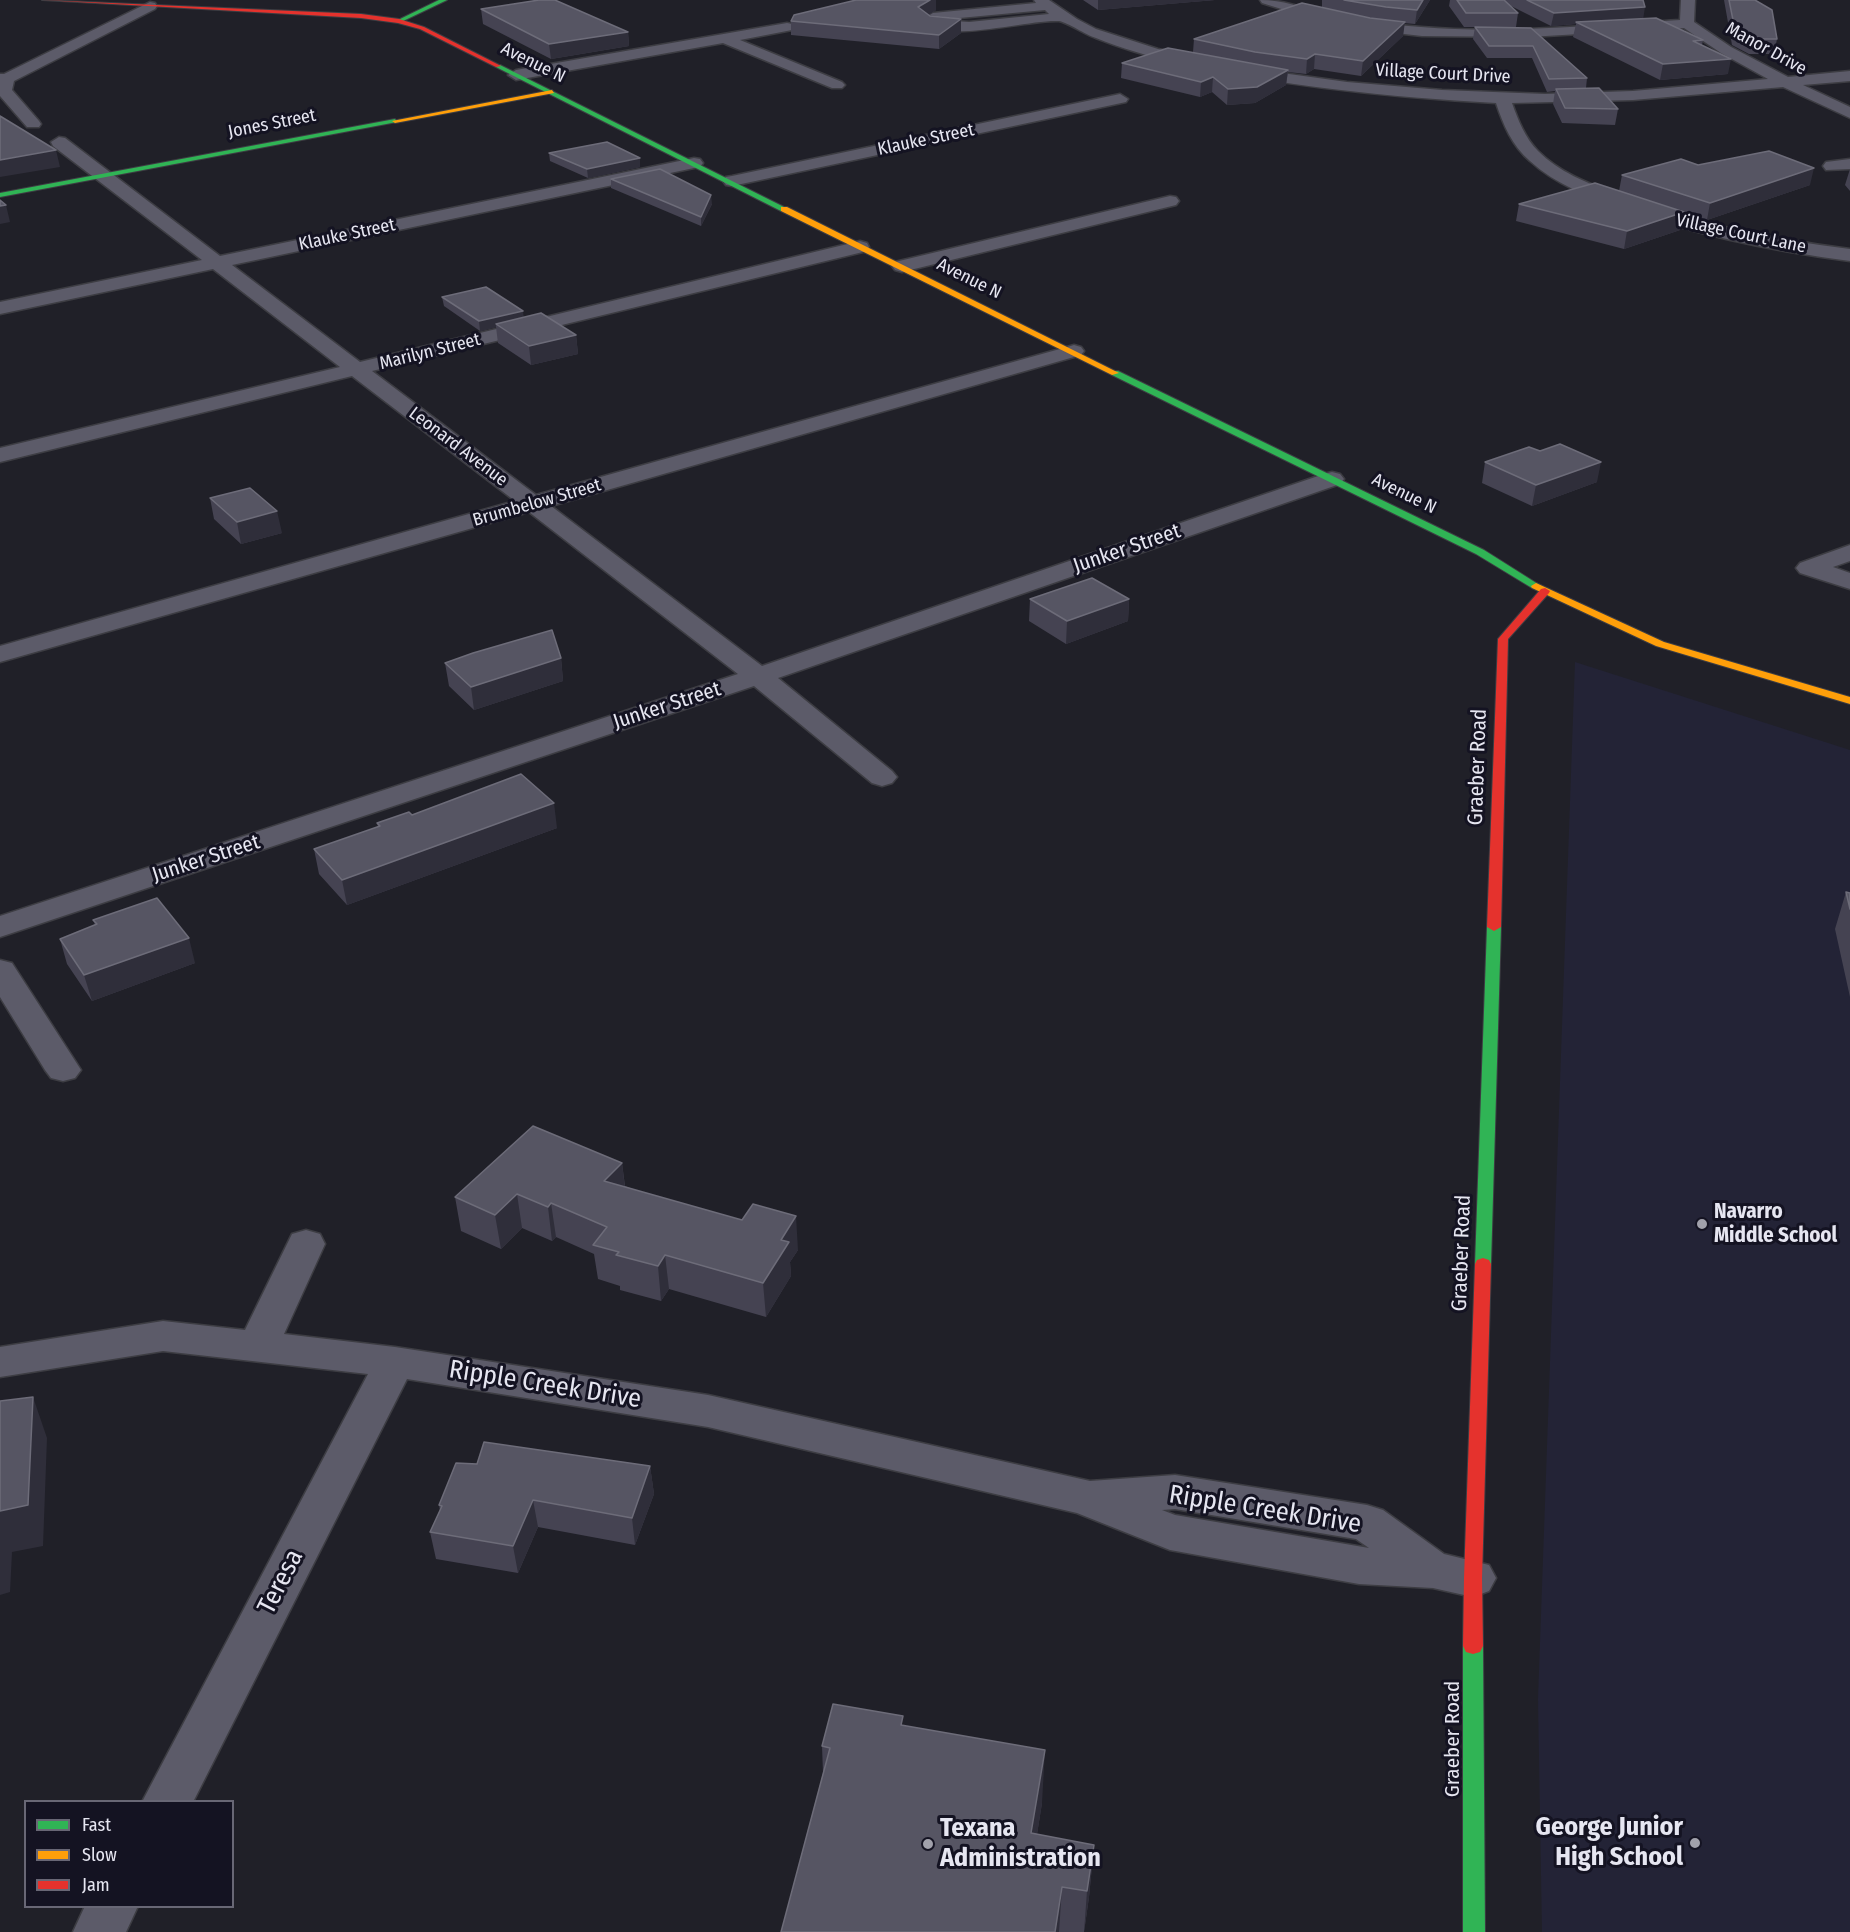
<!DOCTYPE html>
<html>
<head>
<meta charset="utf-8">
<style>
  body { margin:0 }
  #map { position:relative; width:1850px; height:1932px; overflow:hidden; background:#202028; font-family:"Fira Sans Condensed",sans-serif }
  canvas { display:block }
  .legend { position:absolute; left:24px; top:1800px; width:210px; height:108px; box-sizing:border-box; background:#141322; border:2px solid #686775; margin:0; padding:8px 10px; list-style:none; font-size:18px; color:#e6e6f1 }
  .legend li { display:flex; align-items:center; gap:12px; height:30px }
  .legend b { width:30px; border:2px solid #686775 }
</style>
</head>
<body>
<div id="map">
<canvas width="1850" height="1932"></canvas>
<ul class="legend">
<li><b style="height:8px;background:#30b455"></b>Fast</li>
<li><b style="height:8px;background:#ff9f0a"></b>Slow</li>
<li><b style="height:8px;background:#e5322d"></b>Jam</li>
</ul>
</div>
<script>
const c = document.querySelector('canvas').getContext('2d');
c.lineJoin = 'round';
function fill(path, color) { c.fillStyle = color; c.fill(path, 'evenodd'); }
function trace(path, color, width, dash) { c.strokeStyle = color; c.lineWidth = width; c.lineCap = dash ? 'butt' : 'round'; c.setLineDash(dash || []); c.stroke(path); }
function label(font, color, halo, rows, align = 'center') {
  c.font = font + ' "Fira Sans Condensed",sans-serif'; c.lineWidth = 6; c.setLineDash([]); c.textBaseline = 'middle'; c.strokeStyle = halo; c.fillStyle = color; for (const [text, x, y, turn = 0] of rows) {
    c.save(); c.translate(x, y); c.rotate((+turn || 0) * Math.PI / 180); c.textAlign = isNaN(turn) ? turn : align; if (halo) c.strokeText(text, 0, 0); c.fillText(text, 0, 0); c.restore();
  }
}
fill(new Path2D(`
  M1575 662 1850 750V1932H1542L1538 1699Z`), '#232336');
const street = new Path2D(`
  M1034 0H1049L1077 19 1096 29 1158 49 1253 69 1347 82 1442 90 1545 94 1633 91 1768 79 1721 53 1684 28 1528 37 1422 36 1369 30 1317 20 1262 3 1260 0C1284 0 1299 7 1322 13 1354 20 1388 25 1421 27 1507 34 1594 25 1680 20L1681 0H1695L1694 22 1731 47 1788 77 1850 71V81L1803 85 1850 107V118L1783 87 1633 100 1512 103C1518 120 1525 138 1538 151 1559 172 1587 183 1614 193 1689 223 1770 239 1850 249V261C1773 251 1696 235 1623 209 1590 197 1556 185 1530 161 1512 146 1503 124 1496 103 1388 97 1280 86 1174 62 1148 56 1121 48 1096 38 1086 35 1067 22 1059 21 1029 19 941 45 920 21L933 13 1036 3ZM1045 10 1049 14 969 22 938 20Z
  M150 2 155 3 157 6 155 9 14 81 12 90 39 121 41 124 39 127H27L0 96V74H4Z
  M787 23 792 24 794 27 792 30 740 40 842 82 845 85 842 88H832L723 43 516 80 508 75 516 70Z
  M1120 94 1128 99 1126 102 732 186 726 185 723 181 726 177 732 176Z
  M59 137 65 138 220 256 694 158 700 159 703 163 700 167 694 168 232 265 360 362 860 241 867 243 869 247 867 251 372 371 536 495 1067 347 1074 345 1081 347 1084 351 1081 355 551 506 762 666 1324 474 1332 472 1340 474 1344 479 1340 484 778 678 892 771 897 777 892 783 882 786 872 783 754 686 0 937V916L738 674 529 512 0 662V646L515 501 352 376 0 462V448L340 367 213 269 0 314V302L202 260 53 146 51 142Z
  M1850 159V169L1826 170 1823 166 1826 162Z
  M1170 196 1176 197 1179 201 1176 205 902 272 895 270 892 266 895 262Z
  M1850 545V561L1833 567 1850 573V589L1800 573 1796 568 1800 563Z
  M0 960 12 963 81 1070 75 1078 63 1081 51 1078 45 1070 0 997Z
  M306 1230 320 1234 325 1244 284 1334 395 1347 708 1395 1090 1481 1175 1475 1367 1505 1383 1510 1444 1554 1489 1565 1496 1578 1489 1591 1473 1597 1433 1588 1359 1584 1170 1550 1077 1513 708 1427 407 1379 193 1802H142L368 1374 163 1351 0 1377V1347L163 1321 245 1330 292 1234ZM1175 1509 1356 1539 1369 1548 1175 1515 1162 1510Z
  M85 1906H138L126 1932H73Z`);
const fast = new Path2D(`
  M439 0H447L401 22 396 21Z
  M496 65H500L788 209 781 211 496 67Z
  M395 119 397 122 0 197V193Z
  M1112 371H1118L1484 550 1541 586 1540 588H1532L1476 554 1112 375Z
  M1494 923 1501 927 1491 1264 1489 1268H1477L1475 1264 1487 927Z
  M1473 1638 1480 1640 1483 1646 1485 1932H1463V1646L1466 1640Z`);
const slow = new Path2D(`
  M552 90 554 93 395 123 392 121Z
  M781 207H787L1119 373 1112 375 781 211Z
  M1536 583 1664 642 1850 697V704L1656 646 1532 588 1531 586Z`);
const jam = new Path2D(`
  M42 0 361 14 399 19 424 27 501 66 496 67 420 29 398 23 361 18Z
  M1545 588 1550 591 1549 593 1508 639 1501 927 1494 931 1487 927 1498 639 1541 589Z
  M1483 1258 1489 1260 1491 1264 1482 1578 1483 1646 1480 1652 1473 1654 1466 1652 1463 1646 1464 1578 1475 1264 1477 1260Z`);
trace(street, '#3d3d43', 3);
trace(fast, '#3d3d43', 2);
trace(slow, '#3d3d43', 2);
trace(jam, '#3d3d43', 2);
fill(street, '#5c5b69');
fill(fast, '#30b455');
fill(slow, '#ff9f0a');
fill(jam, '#e5322d');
fill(new Path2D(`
  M1083 0H1215L1098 10Z
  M1322 0H1430L1415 24 1404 23 1403 36 1361 76 1314 69 1306 74 1288 72 1286 85 1255 103 1227 105 1212 92 1200 97 1121 78 1122 63 1193 52 1194 39 1322 7Z
  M1450 0H1643V18L1703 40 1702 45 1728 74 1660 80 1573 37 1576 24 1551 26 1509 5 1518 13 1516 27H1464L1449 6Z
  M1724 0H1755L1777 39 1774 54H1749L1732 45Z
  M481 9 628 32 629 46 551 59 483 24Z
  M936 10 929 15 961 19V33L939 49 791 35V21Z
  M1475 27 1531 28 1587 78 1586 88 1618 109 1615 125 1562 123 1553 104 1555 91 1547 92 1532 58H1487L1473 39Z
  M549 153 640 158V167L588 178 550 161Z
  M1698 165 1810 185 1707 220 1684 213 1680 230 1624 249 1516 221 1519 204 1619 191 1622 175Z
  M1850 169V191L1845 185Z
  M611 179 712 204 701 226 611 188Z
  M442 297 524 317 576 335 578 354 531 365 498 343 496 327 480 331 444 306Z
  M1540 451 1597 482 1532 506 1482 483 1485 462Z
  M210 498 282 533 241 544 214 519Z
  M1030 599H1129L1128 621 1066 644 1029 621Z
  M561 658 563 681 474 710 449 686 445 663Z
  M412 815 557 828 347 905 319 874 314 849 378 827 377 823Z
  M1846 892 1850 893V997L1835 929Z
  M93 920 195 963 92 1001 67 964 60 939 95 925Z
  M622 1163 625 1186 798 1250 790 1262 791 1276 766 1317 669 1289 661 1301 620 1290V1286L598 1279 594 1254 556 1237 552 1241 522 1228 501 1249 461 1231 455 1197Z
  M650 1466 654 1494 635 1545 538 1527 518 1573 436 1559 430 1532 440 1511 439 1505Z
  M903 1725 1042 1803 1037 1834 1094 1845 1089 1897 1084 1932H781L823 1773 822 1746Z`), '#454352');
fill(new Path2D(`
  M930 0H936V10L918 22V7Z
  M1098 0H1215L1098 10Z
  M1423 0H1430L1415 24 1417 10Z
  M1645 7 1643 20 1576 22V24L1551 26 1554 13Z
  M961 19V33L939 49V35Z
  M1405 22 1403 36 1361 76 1363 61Z
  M628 32 629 46 551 59 549 44Z
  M1315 54 1314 69 1306 74 1307 59Z
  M1731 59 1728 74 1660 80 1663 64Z
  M1288 70 1286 85 1255 103 1227 105 1228 89Z
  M1213 77 1212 92 1200 97 1201 82Z
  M56 150 60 167 0 177V160Z
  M640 158V167L588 178 587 169Z
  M1814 168 1810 185 1707 220 1710 203Z
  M711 195 712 204 701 226V217Z
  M6 205 10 222 0 224V206Z
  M1684 212 1680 230 1624 249 1627 231Z
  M523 311 524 320 496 324V327L480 331 479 321Z
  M576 335 578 354 531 365 529 346Z
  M1601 462 1597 482 1532 506 1536 485Z
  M277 511 282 533 241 544 237 522Z
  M1129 599 1128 621 1066 644 1067 621Z
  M561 658 563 681 474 710 471 687Z
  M554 803 557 828 347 905 342 880Z
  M189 938 195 963 92 1001 84 975Z
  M622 1163 626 1197 604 1181Z
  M517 1194 522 1228 501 1249 495 1215Z
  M551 1203 556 1237 552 1241 548 1207Z
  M796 1216 798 1250 790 1262 791 1276 766 1317 763 1283 781 1240Z
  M665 1255 669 1289 661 1301 658 1266Z
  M33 1397 47 1438 43 1546 12 1552 10 1592 0 1595V1511Z
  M650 1466 654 1494 635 1545 632 1518Z
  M533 1500 538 1527 518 1573 513 1546Z
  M1045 1750 1042 1803 1029 1885 1031 1833Z
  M1094 1845 1089 1897 1084 1932 1087 1891Z
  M1062 1887 1059 1932H1055Z`), '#2f2e3a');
const building = new Path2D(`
  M539 0H555L628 32 549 44 481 9Z
  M856 0H930L918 7 930 16 961 19 939 35 791 21 794 15Z
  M1344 0H1423L1417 10 1386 7Z
  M1457 0H1504L1518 13H1466Z
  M1527 0H1643L1645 7 1554 13Z
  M1729 0H1755L1772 10 1777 39H1753L1735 30Z
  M1302 3 1370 18 1405 22 1363 61 1315 54 1307 59 1255 52 1194 39Z
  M1656 18 1703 40 1693 41 1731 59 1663 64 1576 22Z
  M1475 27 1531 28 1587 78 1549 79 1533 46H1489Z
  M1168 48 1288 70 1257 87 1228 89 1213 77 1201 82 1122 63Z
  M1599 88 1618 109 1565 108 1556 89Z
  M0 116 56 150 0 160Z
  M607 142 640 158 587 169 549 153Z
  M1769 151 1814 168 1710 203 1622 175 1681 159 1698 165Z
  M660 169 711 195 701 217 611 179Z
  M1595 183 1684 212 1627 231 1519 204Z
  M0 200 6 205 0 206Z
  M486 287 523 311 479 321 442 297Z
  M541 313 576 335 529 346 496 324Z
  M1560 444 1601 462 1536 485 1485 462 1529 447 1540 451Z
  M250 488 277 511 237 522 210 498Z
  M1092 578 1129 599 1067 621 1030 599Z
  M552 630 561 658 471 687 445 663 473 653Z
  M521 774 554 803 342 880 314 849 380 826 377 823 409 812 412 815Z
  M1846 892 1850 893V909Z
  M157 898 189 938 84 975 60 939 97 924 93 920Z
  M533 1126 622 1163 604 1181 742 1220 753 1204 796 1216 781 1240 789 1242 763 1283 665 1255 658 1266 616 1255 619 1252 593 1245 607 1227 551 1203 548 1207 517 1194 495 1215 455 1197Z
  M33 1397 28 1505 0 1511V1401Z
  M484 1442 650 1466 632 1518 533 1500 513 1546 430 1532 442 1506 439 1505 456 1463 477 1464Z
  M833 1704 903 1716 901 1725 1045 1750 1031 1833 1094 1845 1087 1891 1062 1887 1055 1932H781L830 1748 822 1746Z`);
fill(building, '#565563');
trace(building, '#6d6c79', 1.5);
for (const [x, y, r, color] of [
  [1702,1224,6,"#a1a1ab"],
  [1695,1843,6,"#a1a1ab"],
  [928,1844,6,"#a1a1ab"]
]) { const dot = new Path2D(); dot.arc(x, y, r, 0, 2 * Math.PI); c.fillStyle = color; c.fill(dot); trace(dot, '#141322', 2); }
label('18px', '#e6e6f1', '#141322', [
  ["Manor Drive",1766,49,29],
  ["Avenue N",533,63,26],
  ["Village Court Drive",1443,74,3],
  ["Jones Street",272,124,-11],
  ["Klauke Street",926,140,-12],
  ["Village Court Lane",1741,234,12],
  ["Klauke Street",347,235,-12],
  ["Avenue N",969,279,26],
  ["Marilyn Street",430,352,-14],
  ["Leonard Avenue",458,447,37],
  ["Avenue N",1404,494,26],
  ["Brumbelow Street",537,503,-16]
]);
label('21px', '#e6e6f1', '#141322', [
  ["Junker Street",1127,549,-19],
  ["Junker Street",667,706,-18],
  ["Graeber Road",1478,767,-88],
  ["Junker Street",206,859,-18],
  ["Graeber Road",1462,1253,-88],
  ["Graeber Road",1453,1739,-90]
]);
label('bold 21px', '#e6e6f1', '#141322', [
  ["Navarro",1714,1212],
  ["Middle School",1714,1236]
], 'left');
label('26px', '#e6e6f1', '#141322', [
  ["Ripple Creek Drive",545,1385,9],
  ["Ripple Creek Drive",1265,1510,9],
  ["Teresa",281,1582,-63]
]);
label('bold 26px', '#e6e6f1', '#141322', [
  ["George Junior",1683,1828],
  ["High School",1683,1858],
  ["Texana",940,1829,"left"],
  ["Administration",940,1859,"left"]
], 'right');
</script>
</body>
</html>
